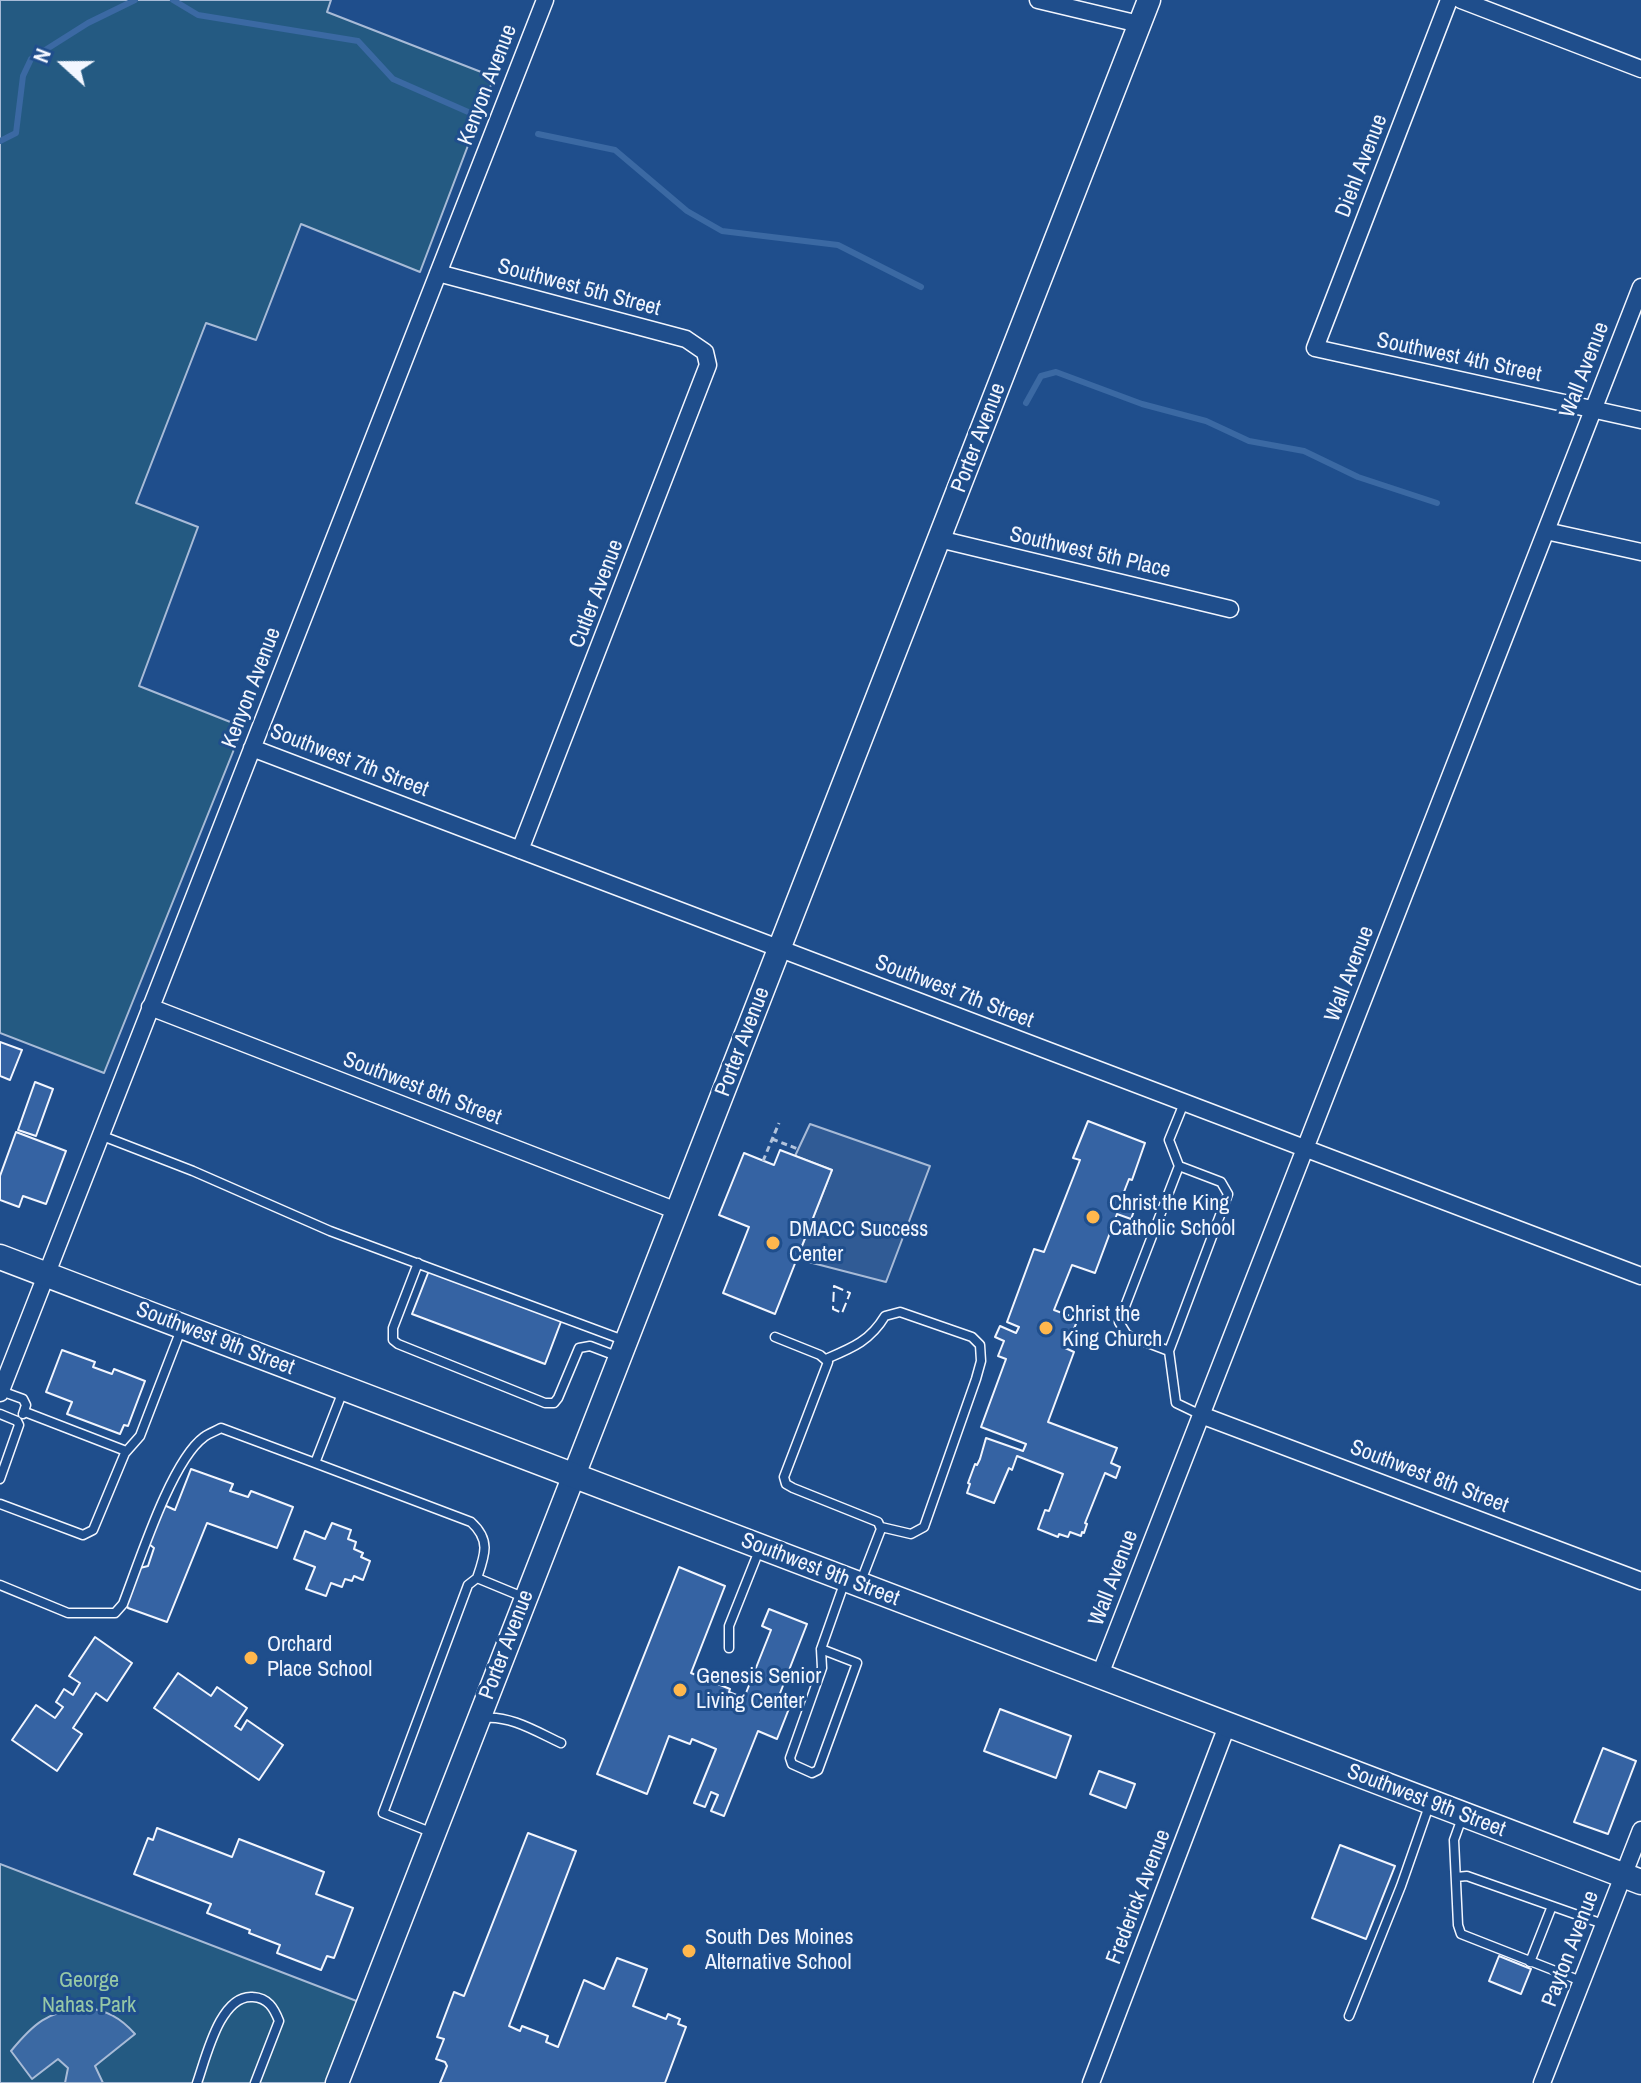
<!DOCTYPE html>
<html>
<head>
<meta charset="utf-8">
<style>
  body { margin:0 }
  #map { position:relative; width:1641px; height:2083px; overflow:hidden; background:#1f4e8c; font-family:"Archivo Narrow",sans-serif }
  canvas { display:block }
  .north { position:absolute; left:24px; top:24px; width:80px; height:80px; -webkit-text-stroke:6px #1f4e8c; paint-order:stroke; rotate:291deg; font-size:22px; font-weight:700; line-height:32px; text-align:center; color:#f2f6ff }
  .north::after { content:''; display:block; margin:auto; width:28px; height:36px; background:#f2f6ff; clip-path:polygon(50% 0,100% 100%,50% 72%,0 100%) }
</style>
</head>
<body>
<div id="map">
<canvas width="1641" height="2083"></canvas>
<div class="north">N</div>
</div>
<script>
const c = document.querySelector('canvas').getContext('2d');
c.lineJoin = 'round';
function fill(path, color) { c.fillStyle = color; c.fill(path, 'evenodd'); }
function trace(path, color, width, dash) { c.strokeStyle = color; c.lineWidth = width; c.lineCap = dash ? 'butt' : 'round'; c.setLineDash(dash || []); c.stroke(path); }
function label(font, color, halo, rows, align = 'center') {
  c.font = font + ' "Archivo Narrow",sans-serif'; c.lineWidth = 6; c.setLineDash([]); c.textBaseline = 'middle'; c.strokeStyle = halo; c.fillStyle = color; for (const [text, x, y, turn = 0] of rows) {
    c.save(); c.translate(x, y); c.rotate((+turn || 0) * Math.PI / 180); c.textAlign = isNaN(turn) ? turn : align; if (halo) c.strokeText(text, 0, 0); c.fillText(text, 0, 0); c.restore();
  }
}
const green = new Path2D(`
  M0 0H331L327 12 494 77 420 272 301 224 256 340 206 323 136 503 198 527 139 686 243 727 104 1073 0 1033Z
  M0 1864 367 2005 337 2083H0Z`);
fill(green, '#245a82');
trace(green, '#a8bbd7', 2);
const parking = new Path2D(`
  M810 1124 930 1166 886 1282 797 1259 832 1170 795 1156Z`);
fill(parking, '#305b95');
trace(parking, '#a8bbd7', 2);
const water = new Path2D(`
  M85 2007C107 2011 120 2017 135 2034L95 2066 103 2083H65L68 2068 58 2059 32 2079 11 2051C34 2023 47 2012 85 2007Z`);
fill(water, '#3b69a3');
trace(water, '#a8bbd7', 2);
trace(new Path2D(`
  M173 0 198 15 358 41 393 79 475 115
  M538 134 615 150 687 211 722 231 838 245 921 287
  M0 141 16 133 23 76 31 59 88 23 135 0
  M1026 403 1041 376 1056 372 1142 404 1206 421 1249 441 1304 451 1358 477 1437 503`), '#3b69a3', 6);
const building = new Path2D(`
  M0 1042 22 1050 10 1080 0 1076Z
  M35 1082 53 1089 36 1136 18 1130Z
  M1088 1121 1145 1143 1132 1180 1129 1179 1122 1197 1137 1203 1131 1219 1117 1214 1095 1273 1072 1265 1054 1310 1078 1319 1073 1331 1070 1330 1063 1347 1074 1352 1048 1422 1117 1448 1111 1463 1120 1467 1116 1478 1105 1473 1085 1523 1087 1524 1084 1533 1082 1532 1081 1536 1070 1532 1068 1537 1059 1534 1058 1537 1038 1529 1045 1510 1049 1511 1063 1474 1017 1456 1012 1470 1009 1468 994 1503 967 1493 970 1484 968 1483 975 1464 977 1465 980 1459 986 1438 1023 1451 1026 1444 981 1427 1006 1359 998 1356 1004 1341 995 1337 1000 1326 1016 1333 1019 1327 1007 1322 1034 1249 1044 1252 1080 1160 1073 1158Z
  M16 1132 66 1151 46 1204 23 1196 19 1207 0 1200V1176Z
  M780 1150 832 1170 775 1314 723 1293 749 1227 719 1215 744 1153 774 1165Z
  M430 1268 562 1319 545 1364 412 1314Z
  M62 1350 95 1362 93 1367 112 1374 114 1369 145 1381 128 1426 124 1425 120 1434 67 1414 72 1402 46 1392Z
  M191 1469 233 1484 230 1491 248 1497 251 1491 293 1507 277 1548 207 1523 167 1622 128 1608 126 1604 140 1568 148 1566 154 1548 149 1544 164 1505 175 1510Z
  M332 1523 351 1530 348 1539 356 1542 354 1549 363 1553 361 1557 370 1561 363 1580 354 1576 352 1581 345 1579 342 1587 331 1583 326 1596 306 1589 315 1567 294 1559 305 1531 325 1539Z
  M679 1567 725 1586 691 1673 730 1689 729 1692 744 1698 771 1630 762 1626 769 1609 807 1624 777 1701 790 1706 777 1739 758 1731 724 1816 711 1811 718 1795 711 1792 705 1807 694 1803 716 1749 692 1739 690 1744 669 1736 647 1794 597 1774Z
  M95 1637 132 1663 107 1701 96 1693 73 1728 82 1734 57 1771 12 1740 36 1705 55 1718 63 1707 56 1702 64 1689 73 1695 80 1683 69 1676Z
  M178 1673 211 1696 217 1687 247 1708 235 1726 241 1730 247 1720 283 1745 259 1780 154 1708Z
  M1000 1709 1071 1736 1056 1778 984 1751Z
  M1603 1748 1636 1761 1608 1834 1574 1822Z
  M1099 1771 1135 1784 1126 1808 1090 1794Z
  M157 1828 232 1857 239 1839 324 1872 316 1894 353 1908 334 1958 327 1956 321 1970 277 1953 280 1945 249 1933 250 1930 207 1913 211 1904 134 1874 148 1838 153 1840Z
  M528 1833 576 1851 509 2026 520 2031 522 2026 548 2036 546 2042 558 2047 584 1980 604 1989 617 1958 647 1969 633 2006 666 2019 668 2014 680 2019 678 2024 686 2027 665 2083H440L447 2066 445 2062 436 2059 444 2039 437 2037 454 1992 464 1996Z
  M1340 1845 1395 1866 1366 1939 1312 1918Z
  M1499 1956 1531 1969 1521 1994 1489 1981Z`);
fill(building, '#3563a3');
trace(building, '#f2f6ff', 2);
const service = new Path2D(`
  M1184 1103 1169 1140 1179 1166 1119 1322 1127 1335 1169 1351 1176 1403 1201 1415
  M100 1135 193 1171 330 1231 626 1341
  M418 1263 393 1328V1340L398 1344 545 1403H554L558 1398 579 1348 590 1346 619 1357
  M775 1337 820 1355 828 1362 784 1477 786 1484 793 1488 878 1522 881 1529 861 1581
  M1169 1351 1228 1194 1221 1182 1179 1166
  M826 1359C852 1348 870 1341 885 1316L900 1312 972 1337 980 1345 981 1361 976 1379 924 1527 911 1534 881 1527
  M1 1391 23 1399 26 1405 23 1414
  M343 1391 315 1463 471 1522C491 1540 485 1555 477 1578
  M25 1412 126 1451
  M0 1414 17 1421 19 1425 0 1479
  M0 1504 83 1535 93 1530 125 1453 140 1436 182 1327
  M0 1585 68 1613H115L123 1604C139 1563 171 1461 204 1437 209 1433 216 1431 221 1428L315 1463
  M729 1648V1626L760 1548
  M821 1649 857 1663 818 1770 812 1773 792 1764 790 1758 822 1668 821 1649 845 1581
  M484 1718C510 1715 537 1732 561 1743
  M1463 1815 1454 1840 1458 1925 1461 1934 1581 1981
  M433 1833 383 1813 468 1585 477 1578 523 1597
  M1456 1877 1467 1876 1603 1924
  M1530 1962 1552 1906
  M1349 2016 1401 1886 1430 1803
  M197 2083C206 2058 220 1994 253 1997 268 1998 274 2008 279 2021L255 2083`);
const minor = new Path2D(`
  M1038 0 1139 24
  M1449 0 1315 348 1641 420
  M1461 0 1641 69
  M438 273 686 339 705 352 708 365 520 850
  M1546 531 1641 552
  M939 539 1230 609
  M252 748 1641 1276
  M150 1007 677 1211
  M0 1393 545 0
  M1201 1415 1641 1581
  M1099 1677 1641 287
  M1091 2083 1227 1726
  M1542 2083 1641 1830`);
const tertiary = new Path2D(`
  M337 2083 1149 0`);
const secondary = new Path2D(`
  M0 1257 1641 1882`);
trace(service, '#f2f6ff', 11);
trace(minor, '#f2f6ff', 19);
trace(tertiary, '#f2f6ff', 25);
trace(secondary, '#f2f6ff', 27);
trace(new Path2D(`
  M772 1139 798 1149
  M763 1161 779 1123`), '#b3c4dc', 3, [6, 4]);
trace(service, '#1f4e8c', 8);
trace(minor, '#1f4e8c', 16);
trace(tertiary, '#1f4e8c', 22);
trace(secondary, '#1f4e8c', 24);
trace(new Path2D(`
  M834 1286 850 1293 842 1313 833 1309Z`), '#f2f6ff', 2, [10, 4]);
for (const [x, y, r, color] of [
  [1093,1217,8,"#ffb74d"],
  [773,1243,8,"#ffb74d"],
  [1046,1328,8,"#ffb74d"],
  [251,1658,8,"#ffb74d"],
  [680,1690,8,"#ffb74d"],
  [689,1951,8,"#ffb74d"]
]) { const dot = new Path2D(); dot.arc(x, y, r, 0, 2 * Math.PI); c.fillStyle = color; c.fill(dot); trace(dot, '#1f4e8c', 3); }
label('22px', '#f2f6ff', '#1f4e8c', [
  ["Kenyon Avenue",488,85,-69],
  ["Diehl Avenue",1362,166,-69],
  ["Southwest 5th Street",579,288,15],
  ["Southwest 4th Street",1459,358,12],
  ["Wall Avenue",1585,370,-69],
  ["Porter Avenue",979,438,-69],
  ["Southwest 5th Place",1090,553,13],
  ["Cutler Avenue",597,594,-69],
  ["Kenyon Avenue",252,688,-69],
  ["Southwest 7th Street",349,761,21],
  ["Wall Avenue",1350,974,-69],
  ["Southwest 7th Street",954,992,21],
  ["Porter Avenue",743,1042,-69],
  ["Southwest 8th Street",422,1089,21],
  ["Southwest 9th Street",215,1339,21],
  ["Southwest 8th Street",1429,1477,21],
  ["Southwest 9th Street",820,1570,21],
  ["Wall Avenue",1114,1578,-69],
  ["Porter Avenue",507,1645,-69],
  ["Southwest 9th Street",1426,1801,21],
  ["Frederick Avenue",1139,1897,-69],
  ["Payton Avenue",1571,1949,-69]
]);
label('22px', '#f2f6ff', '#1f4e8c', [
  ["Christ the King",1109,1204],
  ["Catholic School",1109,1229],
  ["DMACC Success",789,1230],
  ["Center",789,1255],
  ["Christ the",1062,1315],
  ["King Church",1062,1340],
  ["Orchard",267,1645],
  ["Place School",267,1670],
  ["Genesis Senior",696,1677],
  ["Living Center",696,1702],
  ["South Des Moines",705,1938],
  ["Alternative School",705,1963]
], 'left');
label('22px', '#97c8a6', '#1f4e8c', [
  ["George",89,1981],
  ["Nahas Park",89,2006]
]);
</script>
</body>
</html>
